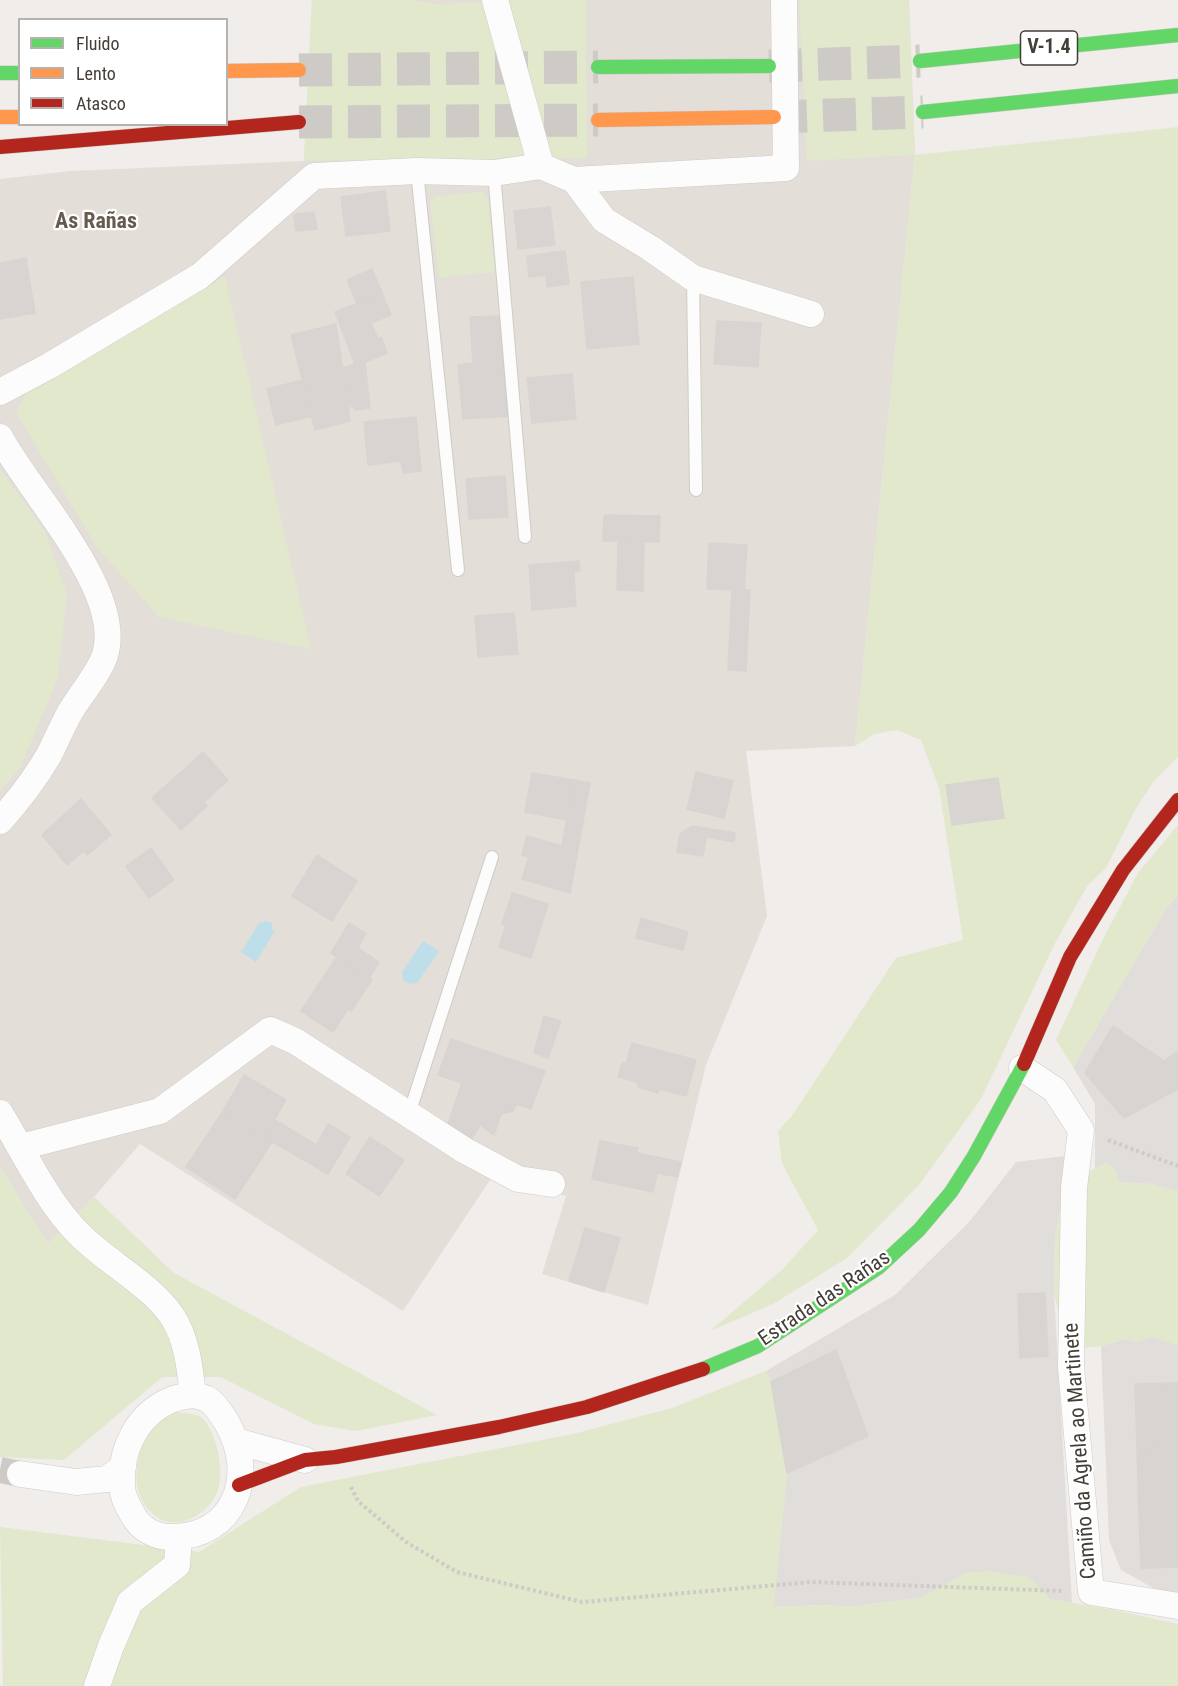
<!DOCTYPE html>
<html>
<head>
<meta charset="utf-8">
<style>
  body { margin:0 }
  #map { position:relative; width:1178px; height:1686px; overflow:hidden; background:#f0edea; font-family:"Roboto Condensed",sans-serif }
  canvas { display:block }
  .legend { position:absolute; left:18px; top:18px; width:210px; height:108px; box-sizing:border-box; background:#fff; border:2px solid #b5b2af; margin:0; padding:8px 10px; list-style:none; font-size:18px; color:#453e37 }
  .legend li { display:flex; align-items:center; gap:12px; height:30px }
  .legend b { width:30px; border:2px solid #b5b2af }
</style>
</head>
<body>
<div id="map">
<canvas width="1178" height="1686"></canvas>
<ul class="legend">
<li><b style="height:8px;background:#63d668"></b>Fluido</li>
<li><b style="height:8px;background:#ff974d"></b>Lento</li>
<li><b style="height:8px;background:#b3261e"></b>Atasco</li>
</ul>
</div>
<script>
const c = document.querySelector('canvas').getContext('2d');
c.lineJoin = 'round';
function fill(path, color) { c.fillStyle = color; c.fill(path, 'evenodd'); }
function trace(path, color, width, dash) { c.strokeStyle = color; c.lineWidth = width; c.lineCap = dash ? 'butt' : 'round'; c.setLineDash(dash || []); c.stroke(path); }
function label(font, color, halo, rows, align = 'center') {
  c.font = font + ' "Roboto Condensed",sans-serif'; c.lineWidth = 4.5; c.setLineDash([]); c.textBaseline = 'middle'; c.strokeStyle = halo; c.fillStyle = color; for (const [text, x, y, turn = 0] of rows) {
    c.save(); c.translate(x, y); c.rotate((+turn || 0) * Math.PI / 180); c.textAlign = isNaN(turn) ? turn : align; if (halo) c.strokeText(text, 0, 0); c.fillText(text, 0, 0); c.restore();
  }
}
fill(new Path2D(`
  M312 0H909L915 155 855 746 746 751 767 916 706 1065 648 1305 542 1274 566 1196 494 1174 403 1311 140 1144 94 1197 48 1244 0 1167V790L21 766 45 532 0 470V179L71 171 304 161Z`), '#e3ded8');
fill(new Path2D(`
  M1178 895V1191L1151 1184 1119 1182 1115 1169 1106 1163 1095 1170V1104L1073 1067 1165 910Z
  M1065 1156 1063 1194 1055 1238 1054 1293 1072 1603 1049 1599 1029 1577 968 1572 923 1597 850 1607 824 1605 773 1607 787 1473 771 1382 766 1371 895 1295 970 1221 1016 1162Z
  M1153 1337 1178 1345V1593L1157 1590 1121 1570 1109 1540 1101 1346 1126 1339 1136 1342Z`), '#e1ddda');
fill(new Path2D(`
  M312 0H414L435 4 521 0H586L587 158 304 161Z
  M799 0H909L915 155 1178 127V757L1154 781 1136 808 1106 868 1087 886 1054 945 981 1099 919 1185 847 1258 773 1304 710 1331 783 1269 818 1230 782 1163 778 1131 792 1116 896 958 963 940 939 788 921 740 897 730 874 734 855 746 915 155 807 161Z
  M482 192 488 199 495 272 439 278 430 201 437 196Z
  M225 277 311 649 159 617 98 549 16 413 30 384 117 338Z
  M0 470 45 532 67 594 58 678 21 766 0 790Z
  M1178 825V895L1165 910 1073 1067 1056 1040 1103 939 1138 873Z
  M1106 1163 1115 1169 1120 1182 1151 1184 1178 1191V1345L1153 1337 1136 1342 1126 1339 1101 1346 1083 1348 1063 1329 1054 1293 1055 1238 1063 1194 1074 1179Z
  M0 1167 48 1244 94 1197 174 1273 437 1415 356 1431 314 1424 221 1377H162L64 1460 0 1457Z
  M766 1371 771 1382 787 1473 774 1607 824 1605 850 1607 923 1597 968 1572 989 1571 1029 1577 1050 1599 1119 1611 1178 1624V1686H3L0 1527 199 1552 301 1487 573 1434 672 1408Z
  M175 1412C183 1413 195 1413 202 1418 217 1432 225 1473 217 1492 208 1515 176 1533 154 1515 126 1493 134 1443 160 1422 164 1418 170 1415 175 1412Z`), '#e1e8cc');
fill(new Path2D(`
  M266 921 272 923V930L275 931 256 962 241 952 260 922 262 923Z
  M423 941 439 951 418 982C412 985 408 984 403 980L402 972Z`), '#bedeea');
const building = new Path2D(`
  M385 191 390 231 346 236 341 197Z
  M550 207 555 245 518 249 514 211Z
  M314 212 317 229 296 231 294 216 297 214Z
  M565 251 569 284 547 287 546 275 529 277 527 256Z
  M26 258 35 313 0 319V263Z
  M372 269 382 293 357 303 347 280Z
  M633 277 639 344 587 349 581 282Z
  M382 293 391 315 371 323 378 339 381 337 387 353 365 362 370 408 355 410 354 406 348 407 343 368 355 364 335 312Z
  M502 316 509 416 463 419 458 365 473 363 470 317Z
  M717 321 761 323 758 367 714 364Z
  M336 324 350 421 315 430 291 335Z
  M572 374 576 419 532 423 527 378Z
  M303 380 312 416 276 425 267 389Z
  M416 417 421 471 403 473 401 461 368 465 364 422Z
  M505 476 508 517 469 519 466 479Z
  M604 515 660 516 659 542 603 541Z
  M618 541 644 542 643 591 617 590Z
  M709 543 747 545 744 590 707 589Z
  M579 561 580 571 574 572 576 606 532 610 529 565Z
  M732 590H750L746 671 728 670Z
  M514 613 518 654 478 657 475 616Z
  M203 752 228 780 204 802 207 806 181 830 152 798Z
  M696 772 733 781 724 818 687 809Z
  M532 773 574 780 567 820 525 812Z
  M998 778 1004 818 952 825 946 785Z
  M574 780 590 783 574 871 522 855 527 836 562 846Z
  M81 799 111 835 87 855 84 851 67 865 42 835Z
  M693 826 735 833 734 842 706 837 703 856 677 852 680 834Z
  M151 848 174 880 149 898 126 866Z
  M317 855 357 881 332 921 292 896Z
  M529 857 574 871 570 893 522 879Z
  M512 893 548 904 531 958 499 947 506 925 502 924Z
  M641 918 688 932 683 950 636 938Z
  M349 923 366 934 358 948 379 962 369 978 331 953Z
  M337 957 372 980 351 1011 348 1009 333 1032 301 1011Z
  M544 1016 561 1021 548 1058 534 1053Z
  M1113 1026 1164 1061 1178 1051V1089L1124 1118 1085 1073Z
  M451 1039 545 1071 531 1109 517 1104 513 1111 501 1114 494 1135 480 1125 472 1138 448 1124 462 1083 438 1075Z
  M632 1043 696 1060 686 1096 659 1089 658 1093 638 1087 639 1083 618 1077 622 1063H626Z
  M244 1075 286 1100 264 1137 223 1111Z
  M223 1111 272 1142 235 1199 186 1167Z
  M275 1120 316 1145 328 1124 350 1137 328 1174 264 1137Z
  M370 1137 404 1160 379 1196 346 1174Z
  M600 1141 638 1148 637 1153 681 1162 677 1177 657 1173 653 1192 592 1179Z
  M585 1228 620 1238 604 1292 569 1281Z
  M1045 1293 1048 1356 1020 1358 1018 1294Z
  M836 1350 868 1436 787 1473 771 1382Z
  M1178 1383V1447L1137 1448 1135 1384Z
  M1178 1447V1511L1139 1513 1137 1448Z
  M1178 1511V1567L1141 1568 1139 1513Z`);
fill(building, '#d8d4d1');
trace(building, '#d8d4d0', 1.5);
trace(new Path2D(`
  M0 1470 20 1474`), '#cecac6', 26, [26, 13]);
trace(new Path2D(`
  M769 66 920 61
  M299 70 598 67
  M774 117 923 112
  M299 122 598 120`), '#cecac6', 33, [33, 16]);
const lane = new Path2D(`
  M417 171 458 570
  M494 173 525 537
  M693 278 696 490
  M409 1114 492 857`);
const street = new Path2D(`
  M495 0 541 166
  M574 180 604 220 650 248 693 278 811 314
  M0 392 49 366 200 276 314 176 417 171 494 173 541 166 574 180 786 168 784 0
  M0 437C28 491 125 591 105 655 99 674 79 696 69 714 62 727 56 741 49 755 35 779 18 801 0 821
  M1022 1068 1055 1090 1081 1130 1074 1188 1071 1367 1091 1592 1178 1606
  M0 1113C25 1154 46 1201 80 1235 108 1263 150 1284 172 1316 187 1339 190 1368 193 1395
  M21 1147 160 1111 270 1030 295 1041 464 1150 518 1179 552 1184
  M193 1395C198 1396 203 1397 207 1399 215 1403 222 1415 227 1423 257 1474 236 1538 170 1537 156 1537 140 1529 133 1515 128 1507 122 1495 122 1485 120 1450 137 1414 171 1400 178 1397 186 1396 193 1395Z
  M236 1441 305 1460
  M20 1474 76 1482 107 1479 123 1467
  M97 1686 111 1646 130 1602 177 1565 179 1537`);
const fast = new Path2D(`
  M920 61 1178 35
  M598 67 769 66
  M0 73H20
  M923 112 1178 86
  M703 1369 758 1346 878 1268 919 1230 951 1192 974 1156 1024 1064`);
const slow = new Path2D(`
  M226 71 299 70
  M0 117H20
  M598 120 774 117`);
const jam = new Path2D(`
  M0 147 299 122
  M1024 1064 1070 957 1123 870 1178 800
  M239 1485 305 1460 336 1457 499 1427 587 1407 703 1369`);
trace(lane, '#cecbc8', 14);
trace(street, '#cecbc8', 27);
trace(fast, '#cec9c2', 15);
trace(slow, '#cec9c2', 15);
trace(jam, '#cec9c2', 15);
trace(new Path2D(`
  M1108 1140 1178 1166
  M351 1487 358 1501 406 1542 457 1572 582 1602 811 1582 1063 1591`), '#cecbc7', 4, [3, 3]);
trace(lane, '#fdfcfc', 12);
trace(street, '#fdfcfc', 26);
trace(fast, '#63d668', 14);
trace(slow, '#ff974d', 14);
trace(jam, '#b3261e', 14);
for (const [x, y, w] of [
  [1049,48,57]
]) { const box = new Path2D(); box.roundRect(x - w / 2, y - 17, w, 34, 4.5); c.fillStyle = '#fff'; c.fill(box); trace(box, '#453e37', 1.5); }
label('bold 20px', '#453e37', null, [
  ["V-1.4",1049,48]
]);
label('21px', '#453e37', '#fff', [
  ["Estrada das Rañas",825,1299,-34],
  ["Camiño da Agrela ao Martinete",1081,1451,-94]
]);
label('bold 22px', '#675b4f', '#fff', [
  ["As Rañas",96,222]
]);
</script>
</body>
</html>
